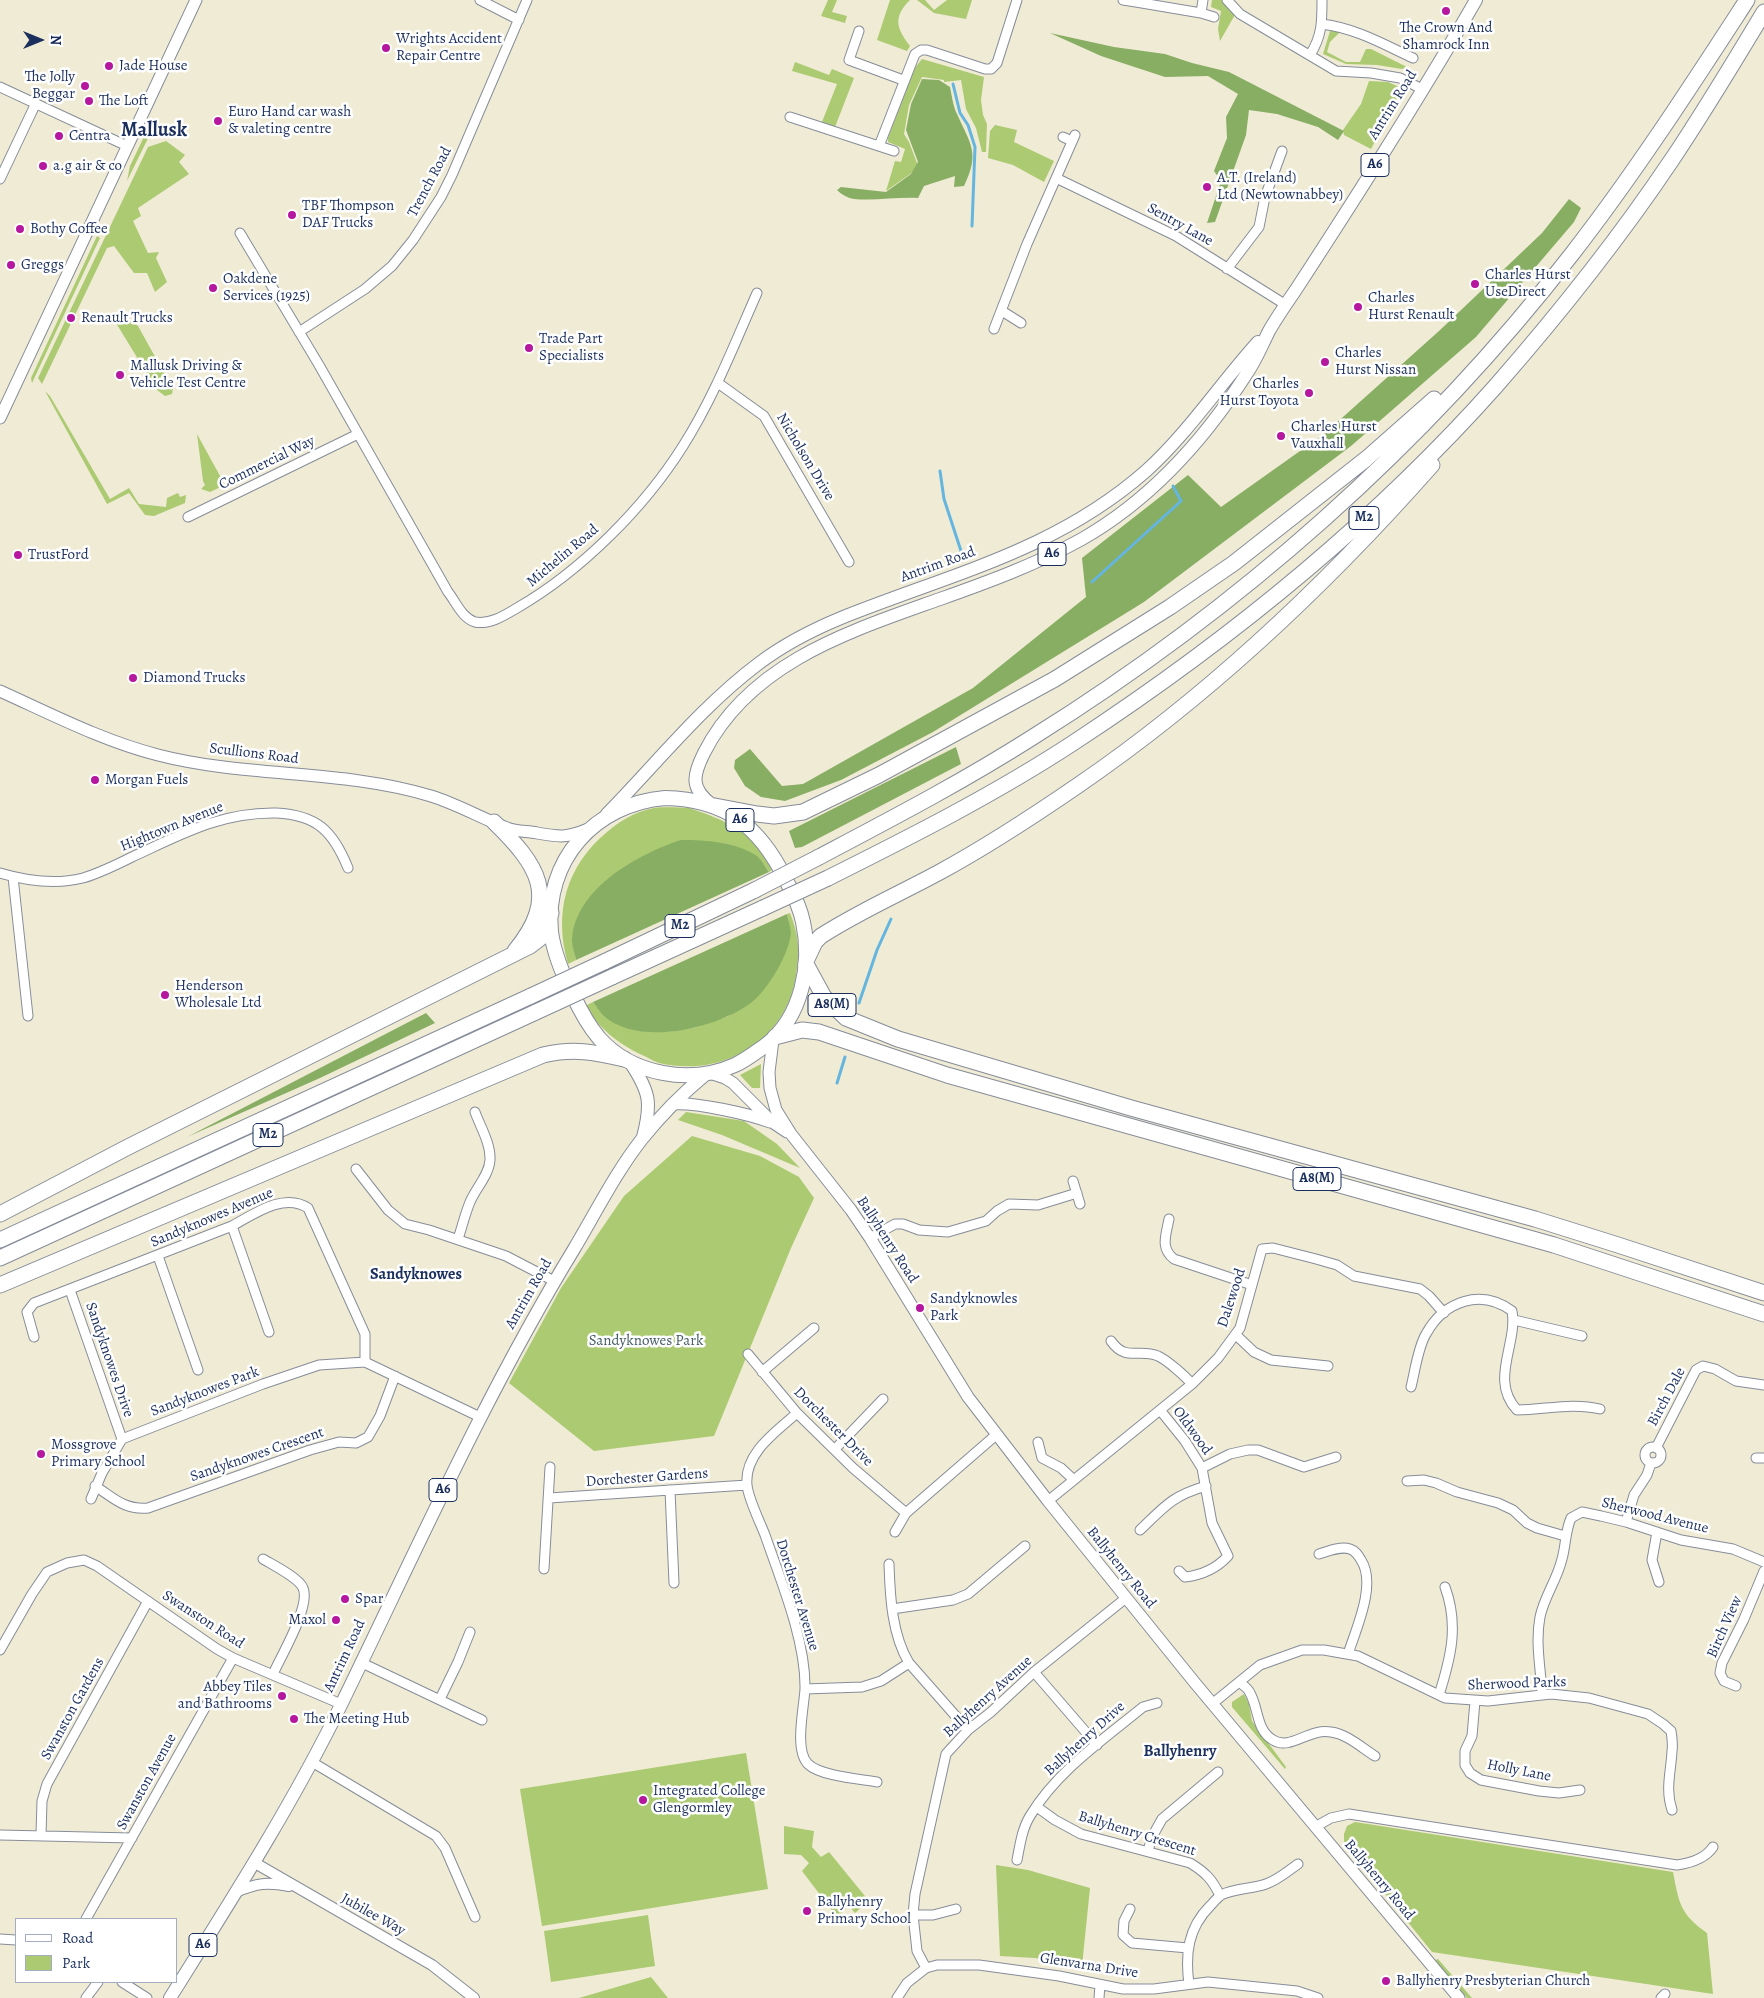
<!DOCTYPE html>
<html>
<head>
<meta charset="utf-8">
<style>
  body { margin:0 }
  #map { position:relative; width:1764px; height:1998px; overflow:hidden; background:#f0ebd4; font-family:Alegreya,serif }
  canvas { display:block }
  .legend { position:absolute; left:15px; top:1918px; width:162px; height:65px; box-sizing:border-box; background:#fff; border:1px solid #a4acbf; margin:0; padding:6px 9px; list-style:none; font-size:15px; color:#1b2f5e }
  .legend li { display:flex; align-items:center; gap:10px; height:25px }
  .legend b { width:25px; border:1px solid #a4acbf }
  .north { position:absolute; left:15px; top:15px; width:50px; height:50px; -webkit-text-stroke:4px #fff; paint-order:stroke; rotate:90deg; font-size:14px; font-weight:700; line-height:20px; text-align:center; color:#1b2f5e }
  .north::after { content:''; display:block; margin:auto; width:18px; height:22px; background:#1b2f5e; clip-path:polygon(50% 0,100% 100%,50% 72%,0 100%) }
</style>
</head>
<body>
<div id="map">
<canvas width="1764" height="1998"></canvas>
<ul class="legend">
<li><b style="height:6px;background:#fff"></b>Road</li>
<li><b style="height:14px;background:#abca72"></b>Park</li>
</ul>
<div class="north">N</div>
</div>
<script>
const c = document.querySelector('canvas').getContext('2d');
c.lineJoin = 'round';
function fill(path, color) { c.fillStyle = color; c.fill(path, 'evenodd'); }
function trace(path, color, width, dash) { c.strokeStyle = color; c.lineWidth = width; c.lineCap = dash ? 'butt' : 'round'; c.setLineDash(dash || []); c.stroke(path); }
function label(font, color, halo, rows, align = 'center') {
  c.font = font + ' Alegreya,serif'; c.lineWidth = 5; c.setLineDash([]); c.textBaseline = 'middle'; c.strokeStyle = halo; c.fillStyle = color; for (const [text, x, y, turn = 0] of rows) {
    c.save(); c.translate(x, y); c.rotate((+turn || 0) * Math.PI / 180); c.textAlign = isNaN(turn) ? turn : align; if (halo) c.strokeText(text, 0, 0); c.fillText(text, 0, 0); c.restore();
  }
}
fill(new Path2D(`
  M828 0H837L832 12 847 16 845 23 821 16Z
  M890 0H910C893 17 896 28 910 46L907 51 877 40Z
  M917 0H925L934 10 947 0H972L966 19 934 13Z
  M1212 0H1222L1236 13 1220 41 1218 29 1221 11 1211 7Z
  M1330 31H1341L1330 42 1327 52 1346 62H1360L1366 49H1371L1407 67 1402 69 1377 65 1346 64 1323 54Z
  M922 59 984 77 981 100 983 115 987 124 986 152H982L976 128 966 109 961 80 944 82V80L922 77 909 105 904 134 909 142 920 171 913 172 886 191 895 161 901 162 905 149 888 142V138L914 69Z
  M795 62 829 75 832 69 854 78 835 127 822 122 837 84 792 71Z
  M1369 81 1388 82 1397 86 1400 92 1371 149 1344 135 1343 130 1361 104Z
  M153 118 157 120 127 181 130 166Z
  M995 125 1017 130 1014 142 1054 161 1044 182 1013 165 988 158 990 131Z
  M166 141 185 155 179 162 189 174 138 208 141 216 133 221 148 253 159 252 156 258 167 282 155 292 147 273H134L114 246 107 248 42 384 38 378 148 147Z
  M97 236 100 238 32 383 31 378Z
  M132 321 138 326 173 389 172 394 165 396 157 390 116 323Z
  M45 391 50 396 110 499 129 488 139 504 166 507 167 498 178 493 180 497 186 495 185 503 154 516 145 515 129 493 107 504Z
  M197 434 225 485 210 492 201 489 205 485 203 481Z
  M689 808C716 817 746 828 763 853 767 858 769 865 772 870L769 872 758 857 572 942 576 960 568 964C553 913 566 866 607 832 619 822 634 812 650 809 662 806 677 808 689 808Z
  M790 913C799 936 800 951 796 976 786 1041 723 1078 659 1063 653 1061 647 1057 642 1055 617 1043 600 1029 585 1006L593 1002 605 1017 668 1032 697 1027 729 1016 791 932 787 914Z
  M761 1064 760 1088H752L740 1075Z
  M686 1112 744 1121 777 1144 800 1168 722 1135 678 1120Z
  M692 1136 760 1156 799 1177 814 1198 791 1248 714 1436 594 1451 509 1383 561 1288 624 1196Z
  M1244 1694 1249 1704 1252 1721 1286 1767 1285 1769 1232 1707V1702Z
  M746 1753 768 1889 542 1926 520 1789Z
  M1355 1822 1673 1872C1679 1903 1680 1914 1707 1933L1713 1994 1432 1952 1344 1843V1834L1347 1826Z
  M784 1826 814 1831 812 1847 821 1857 829 1852 869 1901 855 1913 849 1906 837 1917 802 1871 809 1863 801 1855 784 1854Z
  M996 1865 1028 1870 1090 1888 1082 1966 1035 1958 1000 1956Z
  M648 1915 655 1966 551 1982 544 1931Z
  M1438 1959 1472 1998H1467L1435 1960Z
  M651 1977 668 1998H579Z`), '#abca72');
fill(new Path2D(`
  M1050 33 1114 47 1165 54 1192 63 1229 72 1344 131 1338 140 1318 127 1277 114 1249 110 1246 135 1215 222 1207 223 1221 181 1214 171 1227 138 1226 117 1238 94 1208 76 1165 77 1101 56Z
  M922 79 939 80 950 87C952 96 953 106 957 114 971 145 980 153 964 186L954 187 955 176 924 186 918 198C897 197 875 201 854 199 848 198 842 195 837 190L841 187 886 192 911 174 918 162 906 130 911 104Z
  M1569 199 1581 208 1574 222 1476 337 1351 446 1144 602 933 732 841 780 785 801 761 797 745 786 734 768 735 760 750 749 782 786 803 784 973 688 1086 597 1082 558 1188 475 1221 507 1324 434 1439 331 1542 233Z
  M956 747 961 764 802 847 795 848 789 831Z
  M681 840C707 840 735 842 757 856 762 860 765 867 769 872L576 960C575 954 572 947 572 941 574 889 638 854 681 840Z
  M787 914C788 920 791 927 791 933 789 954 769 988 752 1002 719 1028 641 1047 605 1017 601 1014 597 1007 593 1002Z
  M426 1013 435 1023 320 1078 187 1137Z`), '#88ae64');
trace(new Path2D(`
  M953 84 960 113 968 125 975 147 972 226
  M940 471 944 499 963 557
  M1092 582 1181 501 1173 486
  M859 1003 877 950 891 919
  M837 1083 845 1057`), '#64b5df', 3);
const minor = new Path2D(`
  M480 0 519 20
  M1123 0 1136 2
  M1135 0 1136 2 1201 13
  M1203 0 1201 13 1214 17
  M1227 0 1240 14 1336 71 1371 73 1400 78 1422 89
  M1322 24C1355 28 1383 44 1413 58
  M859 31 849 60 903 80
  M1310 55C1322 36 1322 22 1322 0
  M0 87 127 146
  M790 117 894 151
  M1063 137 1072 141
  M879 146 915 54 921 50H927L985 69H991L997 63 1017 0
  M1056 178 1176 236 1286 305
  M0 179 36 103
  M240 233 319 365 448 592C456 602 462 618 475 622 490 625 505 615 517 608 581 571 644 508 683 446 714 397 734 345 757 293
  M1227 269 1259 227 1265 197 1282 151
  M1002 311 1021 323
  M994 329 1027 244 1075 135
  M299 332 365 289 392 266 413 240 441 197 452 175 527 0
  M718 383 764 416 849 562
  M188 517 358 434
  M0 873C27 881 55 885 83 878 100 873 116 865 132 857 180 835 220 812 276 813 317 815 333 831 348 868
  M13 877 28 1016
  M356 1169 388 1210 405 1224 429 1230 506 1256 554 1281
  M1073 1181 1080 1204
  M1169 1219C1166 1235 1160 1248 1174 1259L1252 1285
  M232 1226 269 1332
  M870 1238 895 1224H903L919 1230 948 1232 986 1221 997 1211 1009 1204 1038 1205 1077 1193
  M458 1239C462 1227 465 1214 470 1202 476 1188 489 1175 490 1160 491 1144 480 1126 475 1112
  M158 1256 198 1370
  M70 1290 122 1439
  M1514 1320 1582 1336
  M1236 1335 1254 1352 1271 1360 1328 1366
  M34 1337 27 1312 34 1303 232 1226C254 1214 284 1192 308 1208L365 1334V1362
  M1111 1341C1126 1362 1138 1348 1158 1356 1167 1360 1185 1376 1192 1384
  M748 1354 797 1413 853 1468 906 1513
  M762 1372 814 1328
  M1411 1387C1415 1371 1418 1347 1426 1334 1444 1301 1481 1288 1512 1311 1518 1344 1489 1380 1517 1410 1545 1410 1571 1402 1600 1409
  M1160 1410 1185 1441 1202 1468 1212 1523 1228 1556C1216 1569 1203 1575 1185 1577L1179 1571
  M797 1413C776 1432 744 1453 747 1485 748 1498 760 1522 765 1535 781 1581 806 1641 805 1689 804 1708 794 1750 808 1764 820 1776 860 1779 877 1782
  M1038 1442 1042 1458 1061 1468 1074 1480
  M1645 1455a8 8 0 1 1 16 0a8 8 0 1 1-16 0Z
  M1656 1448 1696 1370 1703 1366 1715 1369 1736 1381 1764 1385
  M835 1449 883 1399
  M1756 1458H1764
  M1202 1468 1230 1454 1248 1450H1258L1304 1467 1336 1457
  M1407 1481 1424 1480 1436 1483 1457 1492 1498 1503 1513 1510 1527 1523 1537 1528 1565 1536
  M95 1486C114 1498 124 1510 148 1508L310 1450 339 1442 356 1443 368 1437 380 1416 395 1376
  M670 1490 674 1583
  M549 1498 747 1485
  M91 1499 102 1473 122 1439 263 1384 319 1365 365 1362 480 1417
  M1048 1501 1192 1384 1218 1358 1240 1328 1262 1249 1273 1248 1316 1259 1337 1265 1354 1276 1420 1289 1429 1296 1444 1313
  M1626 1522 1634 1495 1647 1475 1651 1463
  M1140 1530C1165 1506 1172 1496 1206 1486
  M895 1532 906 1513 996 1435
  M1657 1532 1652 1560 1659 1582
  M1319 1554C1329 1551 1340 1546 1350 1549 1356 1551 1358 1555 1361 1560 1377 1584 1356 1629 1348 1654
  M263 1559C273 1565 299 1578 303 1588 311 1606 281 1656 273 1674
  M889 1564C890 1597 892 1635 909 1663L968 1730
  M544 1569 550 1467
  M892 1609 953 1600 968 1594 1025 1546
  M0 1650 32 1594 47 1572 67 1563 84 1560 97 1566 217 1649 233 1658 341 1704
  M360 1662 482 1720
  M1034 1672 1097 1745
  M1239 1682C1243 1685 1248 1688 1250 1693 1259 1709 1256 1730 1273 1740 1291 1751 1308 1728 1331 1732 1347 1734 1362 1748 1375 1756
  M1736 1686 1724 1681 1720 1673 1722 1663 1744 1619 1764 1571
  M805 1689 862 1687 881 1681 909 1663
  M1439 1695C1451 1657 1459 1625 1445 1587
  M1542 1695C1541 1669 1535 1643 1540 1617 1544 1597 1557 1580 1562 1559 1566 1545 1565 1532 1571 1518L1582 1512 1601 1516 1626 1522 1681 1540 1733 1549 1764 1562
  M440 1699 458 1662 470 1632
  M1475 1701 1472 1736 1465 1751V1765L1470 1773 1481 1780 1539 1791 1559 1793 1580 1790
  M1212 1704 1260 1665 1302 1650H1324L1358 1656 1445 1698 1488 1701 1551 1694 1589 1698 1648 1714 1663 1724 1671 1731C1672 1737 1673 1744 1672 1751 1671 1772 1665 1789 1672 1810
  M312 1762 436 1836 445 1848 475 1917
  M1037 1807 1055 1820 1081 1834 1190 1863C1205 1872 1213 1880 1220 1896
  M1315 1827 1331 1818 1349 1814 1677 1865C1691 1863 1705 1859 1713 1847
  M0 1835 132 1838
  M41 1835 42 1801 47 1784 148 1601
  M1148 1851 1152 1837 1162 1819 1218 1772
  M1017 1860C1020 1845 1022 1829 1030 1816 1057 1771 1104 1739 1143 1707L1157 1703
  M1130 1909 1124 1921 1123 1935 1132 1943 1188 1948
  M913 1915H933L956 1909
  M86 1919 233 1658
  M0 1939 16 1940
  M926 1968 917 1951 913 1915 915 1894 946 1754 968 1730 991 1712 1034 1672 1126 1598
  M122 1982 147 1998
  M1189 1984C1185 1954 1188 1928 1210 1906 1213 1903 1217 1898 1221 1895 1235 1888 1252 1889 1266 1884 1278 1880 1288 1871 1298 1864
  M86 1998 98 1982
  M897 1998 907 1983 926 1968 937 1965H979L1059 1976 1123 1989H1154L1208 1982 1297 1991 1318 1998
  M1099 1998 1100 1985
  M1661 1998 1665 1994`);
const tertiary = new Path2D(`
  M255 1863 432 1965 474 1998
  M236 1892C257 1883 267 1882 289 1886`);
const secondary = new Path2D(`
  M0 418 196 0
  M0 691C51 714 103 741 158 755 247 778 342 769 431 796 457 804 481 818 507 828 516 832 527 831 537 833 559 837 567 838 588 829
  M773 1040 769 1072 770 1088 776 1110 791 1134 851 1210 870 1238 968 1397 1048 1501 1195 1683 1459 1998
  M710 1073 725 1078 733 1083 772 1122 787 1132
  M673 1104C695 1102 749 1114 770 1122`);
const primary = new Path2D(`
  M711 804C690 788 693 775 704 753 750 662 851 631 940 599 988 582 1037 564 1082 539 1150 500 1205 439 1247 373 1256 360 1262 345 1269 331 1277 317 1286 304 1295 291 1357 196 1419 99 1476 0
  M607 814C657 763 701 707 758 664 783 645 812 630 841 618 950 574 1055 551 1146 471 1188 433 1220 384 1258 342
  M630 1062C650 1092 652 1103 643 1137
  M170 1998C230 1902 291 1807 341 1705 416 1551 485 1395 574 1249 596 1212 616 1172 642 1139 661 1115 683 1093 706 1074`);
const trunk = new Path2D(`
  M665 798C726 799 760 827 786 880 793 893 800 907 803 922 812 964 802 1017 766 1045 756 1052 746 1060 735 1065 690 1085 632 1075 599 1038 588 1025 580 1010 573 995 563 975 554 954 551 932 544 860 595 804 665 798Z`);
const motorway = new Path2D(`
  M715 806 757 814 774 816 803 812 879 775 1055 679 1170 607 1234 563 1366 459 1434 399
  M494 822C538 865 560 896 515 951
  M819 857C891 819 964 781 1033 737 1238 609 1423 446 1572 254 1635 173 1691 86 1747 0
  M828 878C912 836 995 794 1073 743 1227 642 1373 524 1495 387 1558 315 1618 240 1671 161 1704 112 1734 62 1764 12
  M807 959 815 942 821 936C858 912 899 894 938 873 986 847 1035 815 1080 784 1211 694 1327 584 1432 465
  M604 962 755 890
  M806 964 824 997 846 1018 898 1039 1131 1108 1535 1219 1618 1245 1764 1293
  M612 977 763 908
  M775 1037 802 1030 819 1032 947 1075 1554 1245 1764 1314
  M0 1214 128 1147 530 946 543 936 551 913
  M0 1240 531 996
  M0 1258 536 1012
  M0 1285 543 1055C574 1048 594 1052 624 1059`);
trace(minor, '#868d99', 11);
trace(tertiary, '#868d99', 12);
trace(secondary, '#868d99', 13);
trace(primary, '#868d99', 14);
trace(trunk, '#868d99', 16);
trace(motorway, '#868d99', 17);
trace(minor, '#fff', 9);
trace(tertiary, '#fff', 10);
trace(secondary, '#fff', 11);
trace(primary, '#fff', 12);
trace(trunk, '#fff', 14);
trace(motorway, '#fff', 15);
const motorwayBridge = new Path2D(`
  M755 890 819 857
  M763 908 828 878
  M531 996 604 962
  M536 1012 612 977`);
trace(motorwayBridge, '#868d99', 17, []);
trace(motorwayBridge, '#fff', 15);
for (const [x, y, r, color] of [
  [1446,11,5,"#b5179e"],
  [386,48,5,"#b5179e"],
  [109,66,5,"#b5179e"],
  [85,86,5,"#b5179e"],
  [89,101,5,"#b5179e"],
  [218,121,5,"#b5179e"],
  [59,136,5,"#b5179e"],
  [43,166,5,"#b5179e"],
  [1207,187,5,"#b5179e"],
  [292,215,5,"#b5179e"],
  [20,229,5,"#b5179e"],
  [11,265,5,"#b5179e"],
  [1475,284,5,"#b5179e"],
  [213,288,5,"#b5179e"],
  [1358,307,5,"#b5179e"],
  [71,318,5,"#b5179e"],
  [529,348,5,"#b5179e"],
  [1325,362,5,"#b5179e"],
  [120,375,5,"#b5179e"],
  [1309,393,5,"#b5179e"],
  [1281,436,5,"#b5179e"],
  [18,555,5,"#b5179e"],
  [133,678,5,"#b5179e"],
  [95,780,5,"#b5179e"],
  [165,995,5,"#b5179e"],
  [920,1308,5,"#b5179e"],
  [41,1454,5,"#b5179e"],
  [345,1599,5,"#b5179e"],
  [336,1620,5,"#b5179e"],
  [282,1696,5,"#b5179e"],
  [294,1719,5,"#b5179e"],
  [643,1800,5,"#b5179e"],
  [807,1911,5,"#b5179e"],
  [1386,1981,5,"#b5179e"]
]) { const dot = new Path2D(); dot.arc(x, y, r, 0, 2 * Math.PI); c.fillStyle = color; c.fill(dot); trace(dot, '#fff', 2); }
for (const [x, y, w] of [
  [1375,165,28],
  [1364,518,30],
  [1052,554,28],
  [740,820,28],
  [680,926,30],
  [832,1005,48],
  [268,1135,30],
  [1317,1179,48],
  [443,1490,28],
  [203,1945,28]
]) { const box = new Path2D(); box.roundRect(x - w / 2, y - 11.5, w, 23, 4); c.fillStyle = '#fff'; c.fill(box); trace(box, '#1b2f5e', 1); }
label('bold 14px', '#1b2f5e', null, [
  ["A6",1375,165],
  ["M2",1364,518],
  ["A6",1052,554],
  ["A6",740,820],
  ["M2",680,926],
  ["A8(M)",832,1005],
  ["M2",268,1135],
  ["A8(M)",1317,1179],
  ["A6",443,1490],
  ["A6",203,1945]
]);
label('15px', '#1b2f5e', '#fff', [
  ["The Crown And",1446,28,"center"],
  ["Shamrock Inn",1446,45,"center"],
  ["Wrights Accident",396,39],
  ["Repair Centre",396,56],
  ["Jade House",119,66],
  ["The Jolly",75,77,"right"],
  ["Beggar",75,94,"right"],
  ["The Loft",99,101],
  ["Euro Hand car wash",228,112],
  ["& valeting centre",228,129],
  ["Centra",69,136],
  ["a.g air & co",53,166],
  ["A.T. (Ireland)",1217,178],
  ["Ltd (Newtownabbey)",1217,195],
  ["TBF Thompson",302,206],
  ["DAF Trucks",302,223],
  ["Bothy Coffee",30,229],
  ["Greggs",21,265],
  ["Charles Hurst",1485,275],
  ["UseDirect",1485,292],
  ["Oakdene",223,279],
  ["Services (1925)",223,296],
  ["Charles",1368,298],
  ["Hurst Renault",1368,315],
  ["Renault Trucks",81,318],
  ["Trade Part",539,339],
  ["Specialists",539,356],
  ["Charles",1335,353],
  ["Hurst Nissan",1335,370],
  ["Mallusk Driving &",130,366],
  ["Vehicle Test Centre",130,383],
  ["Charles",1299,384,"right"],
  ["Hurst Toyota",1299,401,"right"],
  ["Charles Hurst",1291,427],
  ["Vauxhall",1291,444],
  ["TrustFord",28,555],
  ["Diamond Trucks",143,678],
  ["Morgan Fuels",105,780],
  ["Henderson",175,986],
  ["Wholesale Ltd",175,1003],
  ["Sandyknowles",930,1299],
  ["Park",930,1316],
  ["Mossgrove",51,1445],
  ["Primary School",51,1462],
  ["Spar",355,1599],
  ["Maxol",326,1620,"right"],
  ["Abbey Tiles",272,1687,"right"],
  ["and Bathrooms",272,1704,"right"],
  ["The Meeting Hub",304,1719],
  ["Integrated College",653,1791],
  ["Glengormley",653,1808],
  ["Ballyhenry",817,1902],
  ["Primary School",817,1919],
  ["Ballyhenry Presbyterian Church",1396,1981]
], 'left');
label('15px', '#1b2f5e', '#fff', [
  ["Antrim Road",1393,105,-58],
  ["Trench Road",430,182,-62],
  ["Sentry Lane",1180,225,29],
  ["Nicholson Drive",805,457,59],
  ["Commercial Way",267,463,-26],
  ["Michelin Road",563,556,-40],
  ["Antrim Road",938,565,-20],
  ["Scullions Road",254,754,7],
  ["Hightown Avenue",172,827,-22],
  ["Sandyknowes Avenue",212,1218,-23],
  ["Ballyhenry Road",887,1240,57],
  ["Antrim Road",529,1294,-60],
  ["Dalewood",1232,1298,-72],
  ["Sandyknowes Drive",109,1360,71],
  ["Sandyknowes Park",205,1392,-21],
  ["Birch Dale",1667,1397,-62],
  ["Dorchester Drive",833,1427,45],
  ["Oldwood",1192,1431,54],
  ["Sandyknowes Crescent",257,1455,-19],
  ["Dorchester Gardens",647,1478,-4],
  ["Sherwood Avenue",1655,1516,14],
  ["Ballyhenry Road",1121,1568,51],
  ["Dorchester Avenue",797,1595,73],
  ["Swanston Road",203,1620,33],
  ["Birch View",1725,1627,-66],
  ["Antrim Road",345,1656,-65],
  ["Sherwood Parks",1517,1684,-2],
  ["Ballyhenry Avenue",988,1697,-42],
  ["Swanston Gardens",73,1709,-61],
  ["Ballyhenry Drive",1085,1739,-42],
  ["Holly Lane",1519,1771,11],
  ["Swanston Avenue",147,1782,-61],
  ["Ballyhenry Crescent",1137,1834,17],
  ["Ballyhenry Road",1379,1880,50],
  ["Jubilee Way",373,1915,29],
  ["Glenvarna Drive",1089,1966,9]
]);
label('15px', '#465e64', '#fff', [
  ["Sandyknowes Park",646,1341]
]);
label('bold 16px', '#1b2f5e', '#fff', [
  ["Sandyknowes",416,1275],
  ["Ballyhenry",1180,1752]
]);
label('bold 20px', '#1b2f5e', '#fff', [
  ["Mallusk",154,131]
]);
</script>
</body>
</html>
